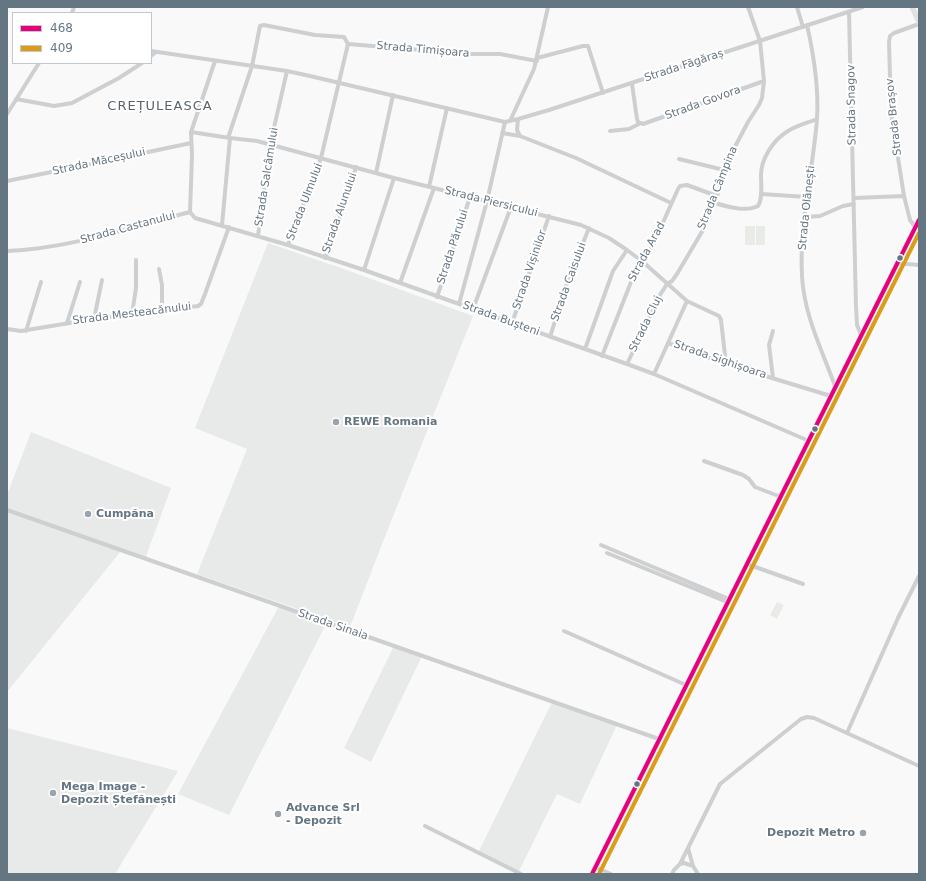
<!DOCTYPE html>
<html>
<head>
<meta charset="utf-8">
<style>
  body { margin:0 }
  #map { position:relative; width:926px; height:881px; overflow:hidden; background:#f9f9f9; font-family:"DejaVu Sans",sans-serif }
  canvas { display:block }
  .frame { position:absolute; inset:0; border:8px solid #657683; pointer-events:none }
  .legend { position:absolute; left:12px; top:12px; width:140px; height:52px; box-sizing:border-box; background:#fff; border:1px solid #c1c8cd; margin:0; padding:5px 7px; list-style:none; font-size:12px; color:#657683 }
  .legend li { display:flex; align-items:center; gap:8px; height:20px }
  .legend b { width:20px; border:1px solid #c1c8cd }
</style>
</head>
<body>
<div id="map">
<canvas width="926" height="881"></canvas>
<div class="frame"></div>
<ul class="legend">
<li><b style="height:5px;background:#e5007d"></b>468</li>
<li><b style="height:5px;background:#da9c1a"></b>409</li>
</ul>
</div>
<script>
const c = document.querySelector('canvas').getContext('2d');
c.lineJoin = 'round';
function fill(path, color) { c.fillStyle = color; c.fill(path, 'evenodd'); }
function trace(path, color, width, dash) { c.strokeStyle = color; c.lineWidth = width; c.lineCap = dash ? 'butt' : 'round'; c.setLineDash(dash || []); c.stroke(path); }
function label(font, color, halo, rows, align = 'center') {
  c.font = font + ' "DejaVu Sans",sans-serif'; c.lineWidth = 4; c.setLineDash([]); c.textBaseline = 'middle'; c.strokeStyle = halo; c.fillStyle = color; for (const [text, x, y, turn = 0] of rows) {
    c.save(); c.translate(x, y); c.rotate((+turn || 0) * Math.PI / 180); c.textAlign = isNaN(turn) ? turn : align; if (halo) c.strokeText(text, 0, 0); c.fillText(text, 0, 0); c.restore();
  }
}
fill(new Path2D(`
  M268 243 341 268 473 316 384 539 350 627 197 574 247 449 195 428Z
  M31 432 171 488 145 559 121 551 7 692V495Z
  M279 606 327 622 229 815 178 794Z
  M394 646 422 656 371 762 344 748Z
  M552 702 617 725 580 804 557 794 518 873 478 853Z
  M7 728 178 771 115 874H7Z`), '#e8e9e9');
fill(new Path2D(`
  M745 226H755V245H745Z
  M756 226H765V245H756Z
  M777 602 784 605 777 619 770 615Z`), '#e8ebe6');
trace(new Path2D(`
  M797 7 803 27
  M849 12 856 306 857 325 861 335
  M72 13 74 7
  M807 25C814 56 819 88 817 119 813 171 799 223 802 276 804 315 822 350 835 386
  M151 51 287 71 310 76 505 122 518 119 549 110 863 7
  M151 56 156 52
  M537 58 583 46H588L603 93
  M632 84 637 119 638 122 643 124 764 81
  M16 99 54 106 72 103 119 78 142 63
  M7 114 39 63
  M518 119 517 130 520 136 576 158 671 203
  M510 121 534 69 548 7
  M610 131 629 129 641 123
  M191 132 230 138 257 141 394 178 581 225 609 238 627 250 643 262 687 301 719 316 721 320 726 364
  M502 133 520 136
  M228 138 252 66 260 26 264 25 315 35 344 37 348 44
  M679 159 724 170
  M376 173 393 95
  M7 181 101 162 191 143
  M429 187 447 108
  M761 194 807 197
  M854 198 904 196
  M715 203C728 207 746 212 758 206 763 198 761 185 761 175 761 159 773 140 788 131 796 126 807 123 817 119
  M190 212 195 218 288 245 364 270 627 364 654 374 809 441
  M190 212 192 155 191 132 215 61
  M804 217 820 216 843 206 854 204
  M222 225 230 138
  M915 227 910 220 904 196 891 113 889 42 890 36 894 33 919 24
  M258 236 270 145 287 71
  M288 245 321 158 348 44 471 54H500L537 61
  M7 251C68 249 131 227 190 212
  M325 258 338 223 356 167
  M896 263 919 265
  M159 269 162 285V311
  M364 270 394 178
  M400 283 434 188
  M437 297 470 197
  M459 304 487 201 505 122
  M473 309 511 207
  M132 314 136 288V260
  M94 319 102 280
  M67 323 80 282
  M512 323 549 216
  M7 329 21 331 94 319 198 306 201 304 205 294 229 227
  M26 331 41 282
  M550 337 566 286 589 228
  M668 343 726 364 831 396
  M585 349 613 271 627 250
  M602 356 631 282 639 267 652 247 678 189 680 186 687 185 717 196
  M627 364 660 295 667 284 672 281 677 274 703 230 715 203 728 160 748 122 759 105 762 98 764 81 760 41 748 7
  M654 374 687 301
  M773 378 769 345 773 331
  M704 461 743 475 749 479 755 487 781 497
  M7 510 659 739
  M601 545 729 599
  M607 553 727 602
  M747 564 803 584
  M564 631 686 685
  M847 733 898 618 919 576
  M425 826 521 874
  M688 848 693 866 698 874
  M680 864 684 863 693 866
  M595 867 611 874
  M672 874 674 870 680 864 720 784 801 719 807 717 814 718 919 766`), '#cecfd0', 4);
trace(new Path2D(`
  M912 7 919 22
  M592 874 919 220`), '#e1e2e2', 5.5);
trace(new Path2D(`
  M592 874 919 220`), '#e5007d', 4);
trace(new Path2D(`
  M599 874 919 233`), '#da9c1a', 4);
for (const [x, y, r, color] of [
  [900,258,3.5,"#657683"],
  [336,422,4,"#99a4ac"],
  [815,429,3.5,"#657683"],
  [88,514,4,"#99a4ac"],
  [637,784,3.5,"#657683"],
  [53,793,4,"#99a4ac"],
  [278,814,4,"#99a4ac"],
  [863,833,4,"#99a4ac"]
]) { const dot = new Path2D(); dot.arc(x, y, r, 0, 2 * Math.PI); c.fillStyle = color; c.fill(dot); trace(dot, '#fff', 1.5); }
label('11px', '#657683', '#fff', [
  ["Strada Timișoara",423,50,5],
  ["Strada Făgăraș",684,66,-18],
  ["Strada Govora",703,103,-20],
  ["Strada Snagov",852,105,-91],
  ["Strada Brașov",894,117,-96],
  ["Strada Măceșului",99,162,-12],
  ["Strada Salcâmului",267,177,-81],
  ["Strada Câmpina",718,188,-68],
  ["Strada Ulmului",305,202,-69],
  ["Strada Piersicului",491,202,14],
  ["Strada Olănești",807,208,-84],
  ["Strada Alunului",340,213,-71],
  ["Strada Castanului",128,228,-15],
  ["Strada Părului",453,247,-72],
  ["Strada Arad",647,252,-62],
  ["Strada Vișinilor",530,270,-71],
  ["Strada Caisului",569,282,-70],
  ["Strada Mesteacănului",132,314,-7],
  ["Strada Bușteni",501,319,20],
  ["Strada Cluj",646,324,-64],
  ["Strada Sighișoara",720,360,19],
  ["Strada Sinaia",333,625,19]
]);
label('bold 11px', '#657683', '#fff', [
  ["REWE Romania",344,422],
  ["Cumpăna",96,514],
  ["Mega Image -",61,787],
  ["Depozit Ștefănești",61,800],
  ["Advance Srl",286,808],
  ["- Depozit",286,821],
  ["Depozit Metro",855,833,"right"]
], 'left');
c.letterSpacing = '1px';
label('13px', '#57646e', '#fff', [
  ["CREȚULEASCA",160,107]
]);
c.letterSpacing = '0px';
</script>
</body>
</html>
